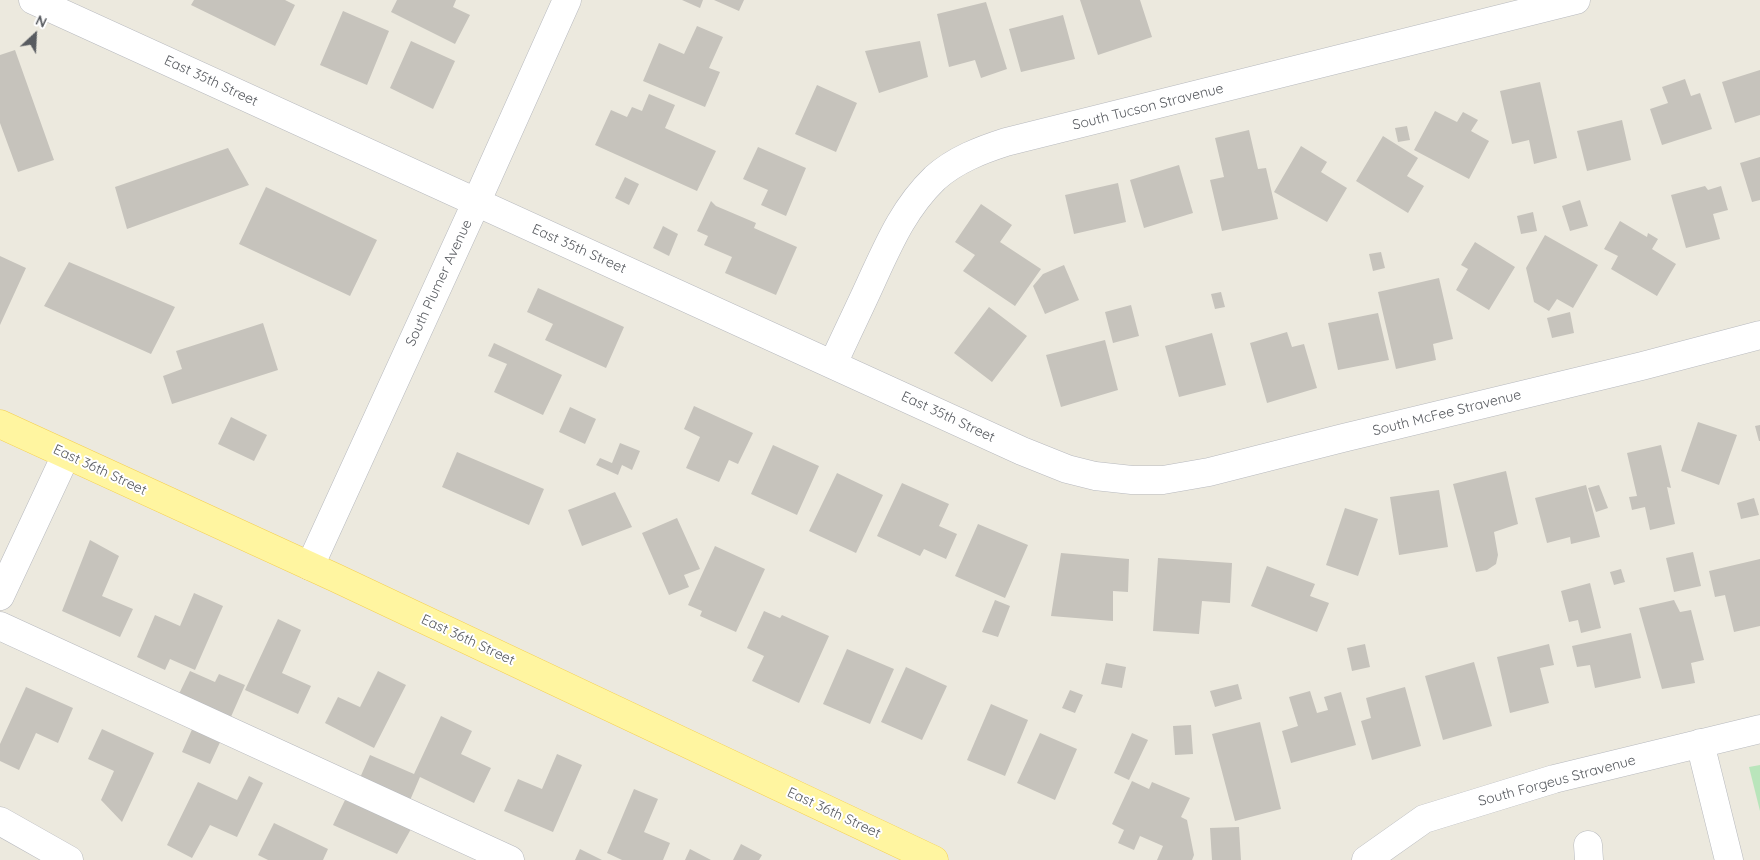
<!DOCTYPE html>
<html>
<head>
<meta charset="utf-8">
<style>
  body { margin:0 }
  #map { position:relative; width:1760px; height:860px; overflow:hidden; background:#ece9de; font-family:Quicksand,sans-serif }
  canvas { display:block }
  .north { position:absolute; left:10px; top:10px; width:50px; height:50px; -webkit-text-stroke:4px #fff; paint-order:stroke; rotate:25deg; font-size:14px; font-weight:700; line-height:20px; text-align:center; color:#585b60 }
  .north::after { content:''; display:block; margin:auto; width:18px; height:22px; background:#585b60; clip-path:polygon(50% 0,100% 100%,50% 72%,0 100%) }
</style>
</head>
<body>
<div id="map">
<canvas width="1760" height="860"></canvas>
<div class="north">N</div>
</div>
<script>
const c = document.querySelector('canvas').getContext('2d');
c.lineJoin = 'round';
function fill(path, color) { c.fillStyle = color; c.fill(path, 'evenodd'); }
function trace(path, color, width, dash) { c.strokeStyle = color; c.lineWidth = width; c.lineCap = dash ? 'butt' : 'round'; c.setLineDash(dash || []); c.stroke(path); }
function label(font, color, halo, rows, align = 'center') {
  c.font = font + ' Quicksand,sans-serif'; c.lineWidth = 4; c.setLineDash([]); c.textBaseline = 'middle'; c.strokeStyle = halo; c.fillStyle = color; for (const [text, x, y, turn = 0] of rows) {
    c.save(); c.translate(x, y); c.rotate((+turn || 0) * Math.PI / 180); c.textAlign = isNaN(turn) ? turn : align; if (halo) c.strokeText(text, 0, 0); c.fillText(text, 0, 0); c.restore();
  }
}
fill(new Path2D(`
  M1760 765V811L1749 767Z`), '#b9e5bb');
fill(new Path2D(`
  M194 0H285L295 5 275 46 191 5Z
  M397 0H456L453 7 470 15 455 44 391 12Z
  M682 0H703L700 8Z
  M714 0H744L739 11Z
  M1080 0H1140L1152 37 1098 55Z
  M986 2 1007 69 981 78 975 60 949 67 937 14Z
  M343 11 389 31 367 85 320 65Z
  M1063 15 1075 59 1021 72 1009 29Z
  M697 26 723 37 709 68 720 72 705 107 643 81 659 43 684 54Z
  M411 41 455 61 433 109 390 88Z
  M920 41 928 77 879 93 865 51Z
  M15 50 54 160 18 172 0 123V55Z
  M1760 70V115L1735 123 1722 82Z
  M1685 79 1691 96 1700 93 1712 129 1662 145 1650 109 1668 103 1662 87Z
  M1540 82 1557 158 1534 164 1529 140 1512 144 1500 91Z
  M817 85 857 103 836 152 795 134Z
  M649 94 675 105 665 128 716 151 697 191 595 145 611 110 627 117 632 107 642 111Z
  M1435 111 1457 122 1463 112 1478 120 1471 131 1489 141 1469 179 1414 150Z
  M1622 120 1631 160 1587 171 1577 131Z
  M1407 126 1410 140 1398 142 1395 128Z
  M1249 130 1258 169 1266 168 1278 219 1222 231 1210 180 1224 177 1215 138Z
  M1383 136 1418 158 1407 176 1424 186 1408 213 1356 181Z
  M1301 146 1327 162 1321 172 1347 188 1327 222 1274 192Z
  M758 147 806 168 786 216 761 205 768 190 743 179Z
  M228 148 249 185 127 229 115 187Z
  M1760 157V200L1752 202 1740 163Z
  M1179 165 1193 213 1144 228 1130 180Z
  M625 177 639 184 629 205 615 198Z
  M1118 183 1126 222 1074 234 1065 195Z
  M1705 186 1708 190 1721 186 1728 210 1713 214 1720 239 1686 248 1671 195Z
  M266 187 377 240 350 296 239 244Z
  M1580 200 1588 226 1570 231 1562 206Z
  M711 201 716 206 756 223 754 228 797 247 776 295 725 273 732 257 704 245 708 236 697 231Z
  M981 204 1012 225 1000 242 1041 269 1015 306 963 271 975 255 955 242Z
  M1533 212 1537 231 1521 234 1517 216Z
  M1620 221 1647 237 1648 233 1658 239 1652 249 1676 264 1657 296 1611 269 1618 256 1604 249Z
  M663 226 678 234 669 256 653 248Z
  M1545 235 1598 265 1573 308 1557 299 1549 311 1534 302 1526 268Z
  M1475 242 1515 267 1489 310 1456 290 1468 269 1461 265Z
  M1381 252 1385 268 1373 271 1369 254Z
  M0 256 26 268 0 325Z
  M69 262 175 307 151 354 44 306Z
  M1064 265 1079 300 1045 314 1033 286 1043 274Z
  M1439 278 1453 339 1433 344 1436 360 1396 369 1378 292Z
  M538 288 624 327 606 368 545 340 553 324 527 312Z
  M1221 292 1225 307 1215 309 1211 294Z
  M1131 305 1139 336 1113 343 1105 312Z
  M989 307 1027 336 992 382 954 353Z
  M1570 312 1574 333 1552 338 1547 318Z
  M1378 313 1389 360 1338 370 1328 323Z
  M263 323 278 370 172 404 163 376 182 369 176 351Z
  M1287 332 1292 347 1304 344 1317 388 1267 403 1250 343Z
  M1212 333 1226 385 1179 397 1165 346Z
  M1105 340 1118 390 1061 407 1046 355Z
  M494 343 562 375 543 415 494 392 507 364 488 356Z
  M694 406 753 433 738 464 729 460 719 482 686 468 700 437 684 429Z
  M570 407 596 419 585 444 559 432Z
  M231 417 267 435 254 461 218 444Z
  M1698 422 1737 435 1719 485 1681 471Z
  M1760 425V441H1759L1755 426Z
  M620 443 640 451 632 470 622 465 618 475 596 465 600 458 612 463Z
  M773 445 819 466 797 515 751 494Z
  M1661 445 1671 488 1667 487 1675 524 1650 530 1645 507 1632 510 1629 497 1637 496 1627 453Z
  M457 452 544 489 529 525 442 487Z
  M1506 471 1518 524 1494 532 1498 555 1496 564 1487 570 1476 572 1453 484Z
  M837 473 883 495 856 553 809 531Z
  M902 483 949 504 939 526 957 534 946 559 924 549 920 556 877 536Z
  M1586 485 1600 537 1571 544 1570 537 1547 543 1535 498Z
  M1599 485 1608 508 1596 512 1588 488Z
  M1439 490 1448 547 1399 555 1390 497Z
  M615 492 632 527 582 546 568 510Z
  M1754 498 1759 515 1741 519 1737 503Z
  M1345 508 1378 519 1358 576 1326 565Z
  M677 518 700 569 684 575 689 587 669 595 642 533Z
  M978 524 1028 545 1005 598 955 576Z
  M90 540 119 556 102 596 133 609 120 637 62 611Z
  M715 546 765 569 736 632 700 616 702 611 688 605Z
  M1693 552 1701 586 1674 592 1666 558Z
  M1061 553 1129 559 1128 592 1113 591V621L1051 616Z
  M1158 558 1232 563 1230 603 1202 601 1199 634 1153 631Z
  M1760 559V626L1734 632 1725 595 1715 597 1709 571Z
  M1267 566 1315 584 1310 596 1329 603 1317 632 1251 606Z
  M1621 569 1625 582 1614 585 1610 572Z
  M1590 583 1601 628 1581 633 1578 620 1569 622 1561 591Z
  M194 593 223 606 195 670 170 659 165 670 137 657 155 615 180 626Z
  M995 600 1010 606 998 637 982 632Z
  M1674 600 1680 612 1691 610 1704 660 1691 663 1695 683 1662 689 1639 608Z
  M764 611 780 618 782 615 829 636 799 703 752 681 764 656 747 648Z
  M278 619 301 630 282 673 311 686 298 714 245 690Z
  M1631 633 1641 678 1595 688 1590 665 1577 667 1572 646Z
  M1365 644 1370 667 1352 671 1347 648Z
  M1549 644 1554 665 1540 668 1549 703 1510 713 1497 657Z
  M847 649 894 669 870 724 823 704Z
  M1474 662 1492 726 1443 740 1425 676Z
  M1106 663 1126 667 1122 688 1101 684Z
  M906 667 947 686 922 740 881 722Z
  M190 671 215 682 219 674 245 685 230 719 177 698Z
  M378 671 406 685 374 748 325 723 338 697 360 707Z
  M1238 684 1242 699 1215 707 1210 691Z
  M26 687 73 708 58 743 36 733 19 770 0 761V744Z
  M1405 687 1421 746 1372 760 1361 721 1371 718 1366 698Z
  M1070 690 1083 695 1075 713 1062 708Z
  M1310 691 1317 713 1328 710 1324 697 1341 692 1356 745 1291 763 1282 731 1298 726 1289 697Z
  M991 704 1028 720 1005 776 967 760Z
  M441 716 472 731 461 754 491 768 474 803 420 777 408 805 359 780 370 755 414 774Z
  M1260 722 1281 809 1235 821 1212 734Z
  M194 725 222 738 210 764 182 752Z
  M1191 725 1193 754 1175 755 1173 726Z
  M102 729 154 753 122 822 101 800 114 771 88 759Z
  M1040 733 1077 749 1055 800 1017 783Z
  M1132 733 1148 740 1129 780 1114 773Z
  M557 754 582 765 553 832 504 811 518 779 542 789Z
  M249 776 263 783 237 837 210 825 192 858 167 845 198 782 237 800Z
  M1132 781 1149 789 1152 782 1190 798 1181 817 1187 820 1194 855 1192 860H1157L1163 846 1140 836 1134 850 1118 843 1124 830 1112 824Z
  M634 789 658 799 644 832 670 843 663 860H622L607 853Z
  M345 800 411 829 397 854 333 825Z
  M274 823 328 849 323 860H268L258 855Z
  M1239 827 1241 860H1212L1210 828Z
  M741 844 762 855 759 860H733Z
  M580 849 602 860H575Z
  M690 849 711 860H685Z`), '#c6c3bc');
const minor = new Path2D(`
  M33 0 1022 451 1067 469 1095 476 1132 480H1163L1209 472 1343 438 1642 366 1760 335
  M833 364C846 335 860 307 873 278 890 241 905 207 935 178 955 160 981 150 1006 142L1576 0
  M310 566 476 203 567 0
  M0 596 66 455
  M0 626 510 860
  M1700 743 1729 860
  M0 821 69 860
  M1588 845 1589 860
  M1366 860 1424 819 1554 779 1760 729`);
const major = new Path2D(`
  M0 424 336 578 934 860`);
trace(minor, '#b7b9be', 29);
trace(major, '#f5cf4e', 29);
trace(minor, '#fff', 28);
trace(major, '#fff5a0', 28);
label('14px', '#585b60', '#fff', [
  ["East 35th Street",211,81,25],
  ["South Tucson Stravenue",1148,107,-14],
  ["East 35th Street",579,249,24],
  ["South Plumer Avenue",439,283,-65],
  ["South McFee Stravenue",1447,413,-14],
  ["East 35th Street",948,417,25],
  ["East 36th Street",100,470,25],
  ["East 36th Street",468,640,25],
  ["South Forgeus Stravenue",1557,781,-15],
  ["East 36th Street",834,813,25]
]);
</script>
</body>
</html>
